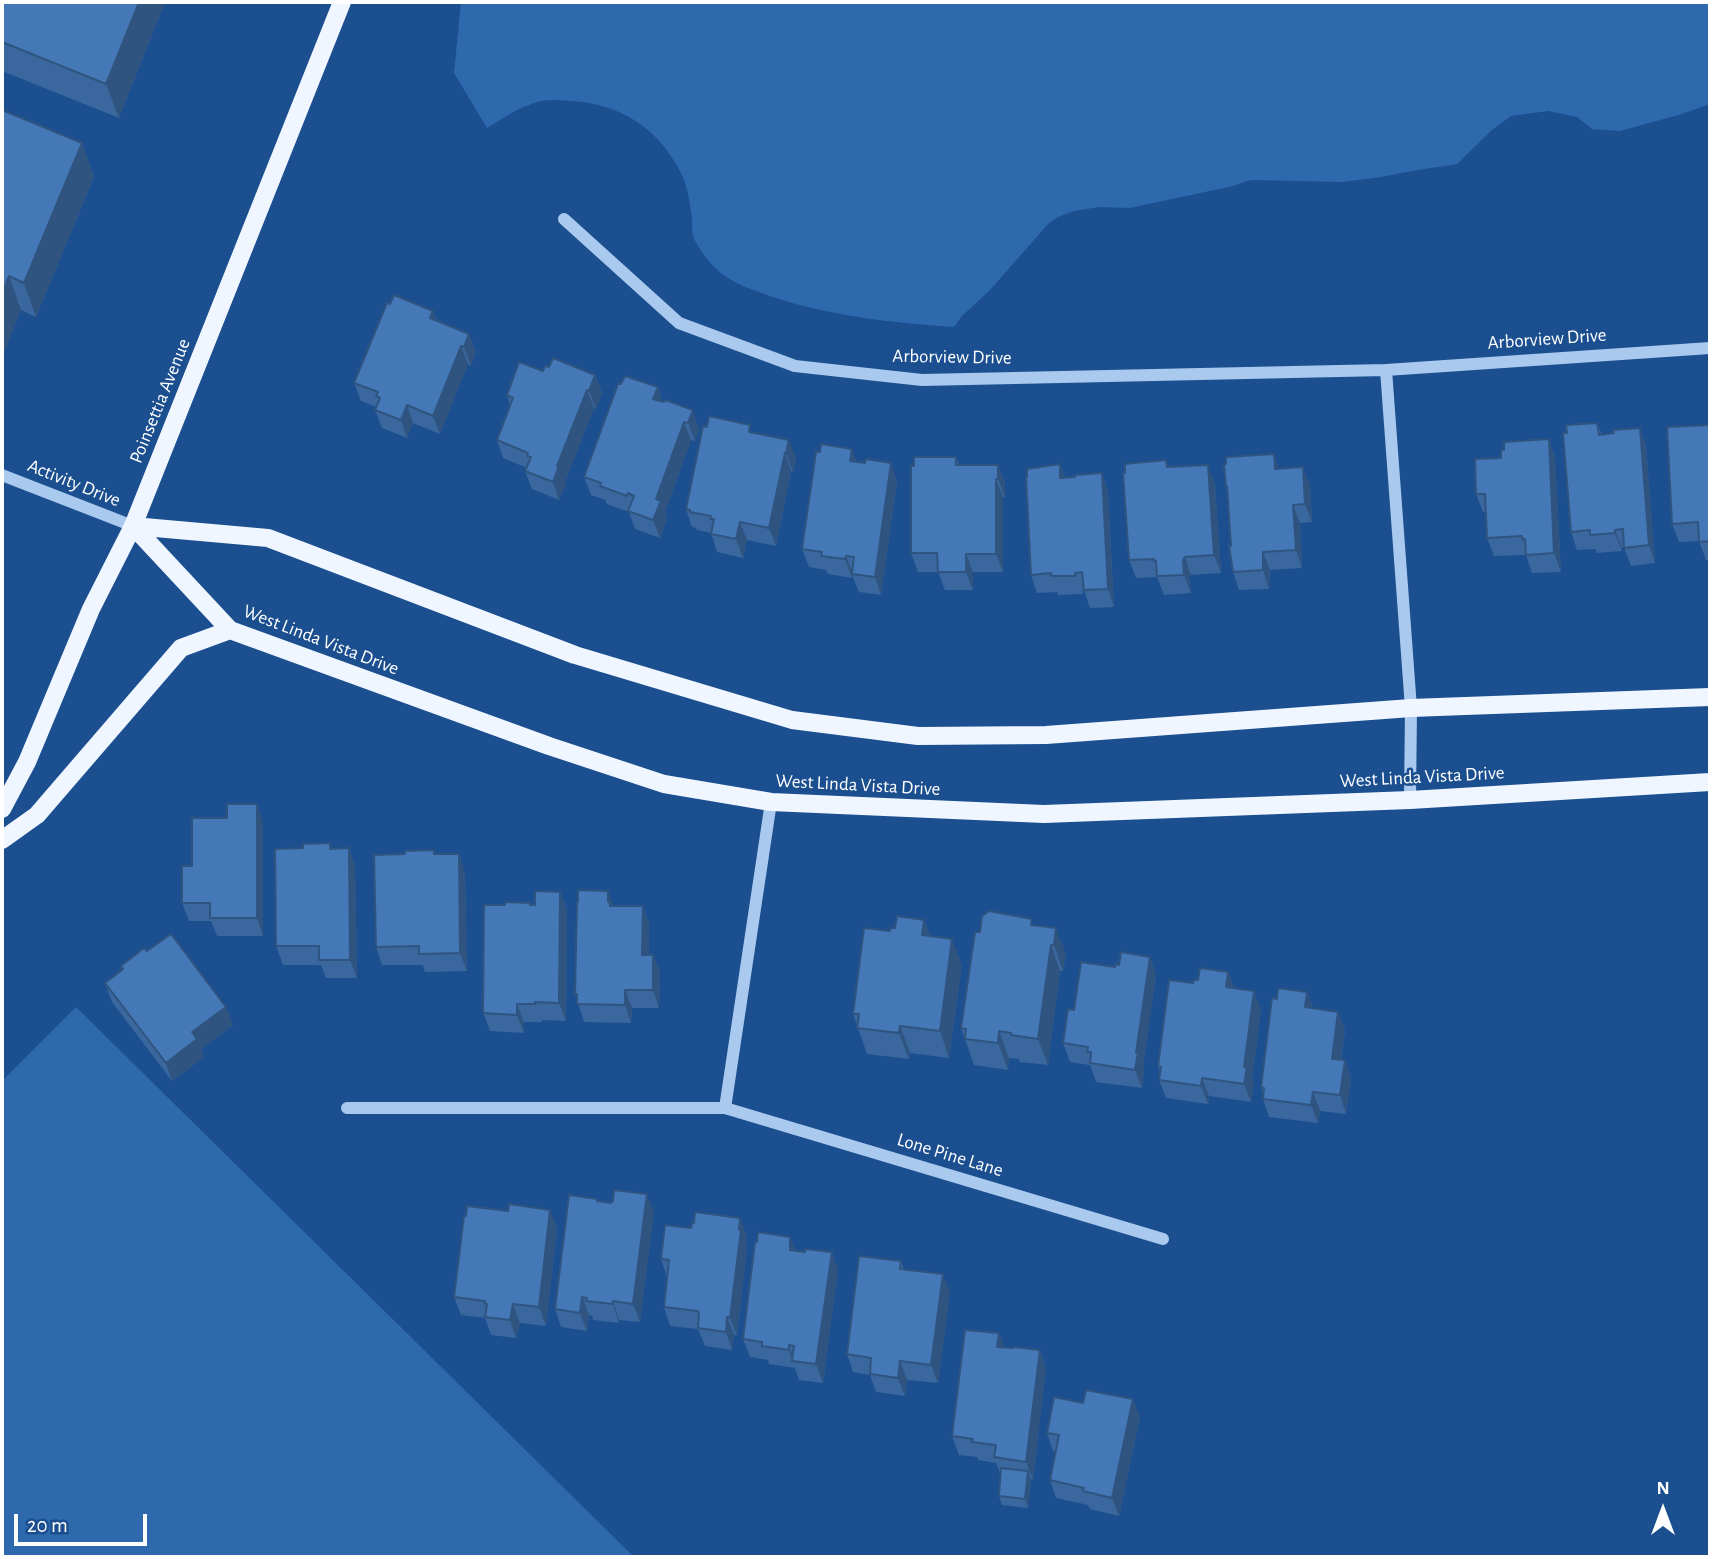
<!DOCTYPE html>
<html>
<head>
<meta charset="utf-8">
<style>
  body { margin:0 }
  #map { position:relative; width:1712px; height:1559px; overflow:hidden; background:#1b4f8f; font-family:"Alegreya Sans",sans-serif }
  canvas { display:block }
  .frame { position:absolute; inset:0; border:4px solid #fff; pointer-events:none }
  .north { position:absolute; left:1628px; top:1475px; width:70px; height:70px; -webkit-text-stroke:5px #1b4f8f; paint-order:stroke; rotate:0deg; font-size:19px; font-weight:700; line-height:28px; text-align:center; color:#fff }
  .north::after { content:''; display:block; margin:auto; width:24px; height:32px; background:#fff; clip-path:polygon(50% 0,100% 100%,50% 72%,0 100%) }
  .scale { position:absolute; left:14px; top:1514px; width:133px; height:32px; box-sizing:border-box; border:4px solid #fff; border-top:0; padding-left:9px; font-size:21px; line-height:24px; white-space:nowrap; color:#fff; -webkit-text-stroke:5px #1b4f8f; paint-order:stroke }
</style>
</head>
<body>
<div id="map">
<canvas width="1712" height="1559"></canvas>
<div class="frame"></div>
<div class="north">N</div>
<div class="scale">20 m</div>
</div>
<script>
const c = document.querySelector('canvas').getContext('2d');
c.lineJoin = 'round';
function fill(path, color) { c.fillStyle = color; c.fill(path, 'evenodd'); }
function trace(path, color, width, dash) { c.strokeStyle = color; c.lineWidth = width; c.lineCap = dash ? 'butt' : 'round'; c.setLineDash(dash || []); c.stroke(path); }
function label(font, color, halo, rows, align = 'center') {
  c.font = font + ' "Alegreya Sans",sans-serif'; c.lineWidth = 5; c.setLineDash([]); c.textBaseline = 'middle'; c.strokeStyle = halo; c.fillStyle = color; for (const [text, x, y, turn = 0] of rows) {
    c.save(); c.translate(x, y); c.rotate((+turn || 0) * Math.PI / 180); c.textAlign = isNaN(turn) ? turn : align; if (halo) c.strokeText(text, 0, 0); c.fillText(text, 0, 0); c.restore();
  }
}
fill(new Path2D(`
  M461 2H1710V104L1682 114 1620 131 1592 129 1577 117 1548 111 1511 116 1492 130 1457 164 1412 171 1381 177 1343 182 1251 180 1233 186 1130 208 1099 207 1074 211 1056 218 1048 224 990 290 961 317 954 327C893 323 829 316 770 296 753 290 737 285 722 274 712 267 697 247 693 236 692 231 692 225 692 220 690 204 688 187 681 173 658 128 621 104 571 101 558 100 546 99 534 103 520 107 500 120 487 128L454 73Z
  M76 1007 634 1557H2V1081Z`), '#2e69ad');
trace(new Path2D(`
  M564 219 679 323 795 366 922 380 1386 370 1710 348
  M1386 370 1411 708 1410 800
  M2 475 133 526
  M347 1108H725L1163 1239
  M725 1108 771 802`), '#a9c9ee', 12);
trace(new Path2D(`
  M133 526 230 630 549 746 664 784 771 802 1044 814 1410 800 1710 782
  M133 526 268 538 575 655 792 720 918 736 1046 735 1411 708 1710 697
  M2 809 27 762 91 609 133 526 342 2
  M2 840 37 815 181 648 230 630`), '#f0f6ff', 18);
fill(new Path2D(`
  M2 2H165L119 118 2 71Z
  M2 110 82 143 94 177 36 317 21 310 2 357Z
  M390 304 433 311 437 321 469 334 476 352 471 366 468 364 440 434 413 423 407 438 382 428 375 410 376 407 361 401 354 383Z
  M543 371 595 375 602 393 596 409 594 408 565 482 566 484 559 500 532 489 525 471 527 468 503 458 497 440 510 405 507 395Z
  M663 402 699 429 695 441 691 440 665 512 667 519 660 538 635 529 629 512 607 504 605 500 591 495 584 477Z
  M1597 423 1602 435 1640 428 1646 446 1655 563 1631 566 1624 548H1622V551L1597 553 1595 549 1577 550 1571 532Z
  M1710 425V560H1706L1699 541 1679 542 1672 524Z
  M753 433 796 458 793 472 791 471 776 546 747 540 743 558 717 552 711 533 697 530 696 528 692 527 686 509Z
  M1549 439 1555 457 1561 572 1532 573 1526 555 1494 556 1487 538 1486 512H1483L1476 494 1501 458Z
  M956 457 959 465H998L1005 483V497H1003V572H973V590H945L938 572H918L911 553Z
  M1166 460 1169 467 1215 483 1221 573 1191 575 1189 578 1191 593 1164 595 1157 577 1136 578 1129 560 1125 473Z
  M856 462 897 481 881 595 859 592 852 575V578L828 574 826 570 809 567 802 549Z
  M1060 464 1065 478 1102 473 1108 492 1114 607 1090 608 1084 591H1082L1083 594 1058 595 1057 592 1037 593 1031 575Z
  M1279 469 1310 486 1312 522 1300 523 1302 568 1270 570 1269 589 1239 590 1233 572 1227 491 1226 487Z
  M263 822V936H217L211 921H189L182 903 192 866Z
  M330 843 331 848H349L355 866 357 978H326L321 965H283L276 946 303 848Z
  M436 854 465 873 467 971 425 972 423 965H382L376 947Z
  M560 892 567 910 566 1021 542 1020V1022H524V1033L490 1031 483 1013 531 905H535Z
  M614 906H643L649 924V955H653L660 973 659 1008H632L631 1023 584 1022 575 994Z
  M924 920 930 936 962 965 949 1058 910 1053 909 1059 867 1054 853 1014 890 931Z
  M1034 925 1066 954 1063 971H1060L1048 1065 1020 1062 1019 1059 1009 1058 1008 1070 974 1065 961 1028Z
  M147 951 226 1007 233 1025 201 1049 204 1057 172 1081 112 1002 105 983 122 970 121 966Z
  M1150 957 1156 975 1143 1068 1144 1071 1142 1088 1096 1082 1090 1065 1070 1062 1063 1043 1074 1010 1115 967 1119 965Z
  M1228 972 1234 988 1261 1009 1252 1080 1254 1085 1251 1102 1209 1096 1208 1104 1166 1098 1159 1080 1160 1073 1158 1066 1193 983 1198 980Z
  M1307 992 1313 1008 1338 1012 1345 1030 1341 1060H1345L1351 1079 1346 1114 1320 1111 1318 1123 1269 1117 1263 1099V1093L1261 1087 1277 999Z
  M598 1201 654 1212 640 1322 619 1320V1323L593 1320 592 1316 589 1315 587 1331 561 1327 555 1309Z
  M557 1228 546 1326 520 1323 516 1338 491 1335 485 1318 461 1315 454 1297Z
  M747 1236 746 1244 747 1248 737 1336 734 1335 732 1350 705 1346 698 1329 670 1326 664 1307 667 1277 661 1259Z
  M795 1250 805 1252H832L838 1270 823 1383 799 1380 795 1368 769 1364 768 1360 750 1357 743 1339Z
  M901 1261 904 1269 950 1292 938 1383 907 1380 905 1396 876 1392 870 1375 853 1372 847 1354Z
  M999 1333 1004 1347 1040 1350 1046 1368 1033 1480 1031 1479 1028 1508 1002 1505 999 1496 1001 1475 996 1463 978 1460 977 1457 959 1455 952 1436Z
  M1140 1417 1119 1516 1090 1509 1088 1505 1056 1498 1050 1480 1056 1451H1053L1047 1433Z`), '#3a679d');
fill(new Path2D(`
  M139 2H165L119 118 106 84Z
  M82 143 94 177 36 317 24 283Z
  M9 276 21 310 2 357V293Z
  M433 311 440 329 430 318Z
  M469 334 476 352 471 366 464 347Z
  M461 346 468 364 440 434 433 416Z
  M595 375 602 393 596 409 589 391Z
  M658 387 664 405 653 399Z
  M587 390 594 408 565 482 566 484 559 500 553 482 557 466Z
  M407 405 413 423 407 438 401 420Z
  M693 410 699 429 695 441 688 423Z
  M684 422 691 440 665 512 667 519 660 538 653 520 656 499Z
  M1640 428 1646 446 1655 563 1649 545Z
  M1549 439 1555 457 1561 572 1554 553Z
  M789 440 796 458 793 472 786 453Z
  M852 449 858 467 850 461Z
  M785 453 791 471 776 546 769 528Z
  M1274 454 1280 472 1275 469Z
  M891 463 897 481 881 595 875 577Z
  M1060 464 1066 483 1060 478Z
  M998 465 1005 483V497L998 479Z
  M1208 465 1215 483 1221 573 1214 555Z
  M1303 467 1310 486 1312 522 1305 504Z
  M1102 473 1108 492 1114 607 1108 589Z
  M996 479 1003 497V572L996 554Z
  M1293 505 1300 523 1302 568 1296 550Z
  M740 522 747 540 743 558 736 539Z
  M1615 530 1622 548V551L1615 533Z
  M1263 552 1270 570 1269 589 1263 570Z
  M966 554 973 572V590L966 572Z
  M846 556 853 574 852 578 845 559Z
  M1185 557 1191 575 1189 578 1191 593 1184 575 1183 560Z
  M257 804 263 822V936L257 918Z
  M349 848 355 866 357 978 350 960Z
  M459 854 465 873 467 971 460 953Z
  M608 891 615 909 614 919 608 902Z
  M560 892 567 910 566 1021 559 1003Z
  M643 906 649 924V973L642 955Z
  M924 920 934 946 922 935Z
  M1056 928 1066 954 1063 971 1054 945Z
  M952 939 962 965 949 1058 940 1031Z
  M1051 945 1060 971 1048 1065 1038 1039Z
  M653 955 660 973 659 1008 653 990Z
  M1150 957 1156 975 1143 1068 1144 1071 1142 1088 1135 1070 1136 1053Z
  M1228 972 1235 990 1226 987Z
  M625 990 632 1008 631 1023 625 1005Z
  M1254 991 1261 1009 1252 1080 1254 1085 1251 1102 1244 1084V1067Z
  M1307 992 1314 1010 1305 1007Z
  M517 1004 524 1022V1033L517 1015Z
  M226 1007 233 1025 201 1049 204 1057 172 1081 166 1063 192 1032Z
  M1338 1012 1345 1030 1338 1077 1332 1059Z
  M900 1026 910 1053 909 1059 899 1033Z
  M999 1031 1009 1058 1008 1070 998 1043Z
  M1345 1060 1351 1079 1346 1114 1340 1095Z
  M1202 1078 1209 1096 1208 1104 1201 1086Z
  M1313 1092 1320 1111 1318 1123 1311 1105Z
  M647 1194 654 1212 640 1322 633 1304Z
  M550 1210 557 1228 546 1326 539 1307Z
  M740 1218 747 1236 746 1244 747 1248 737 1336 730 1318Z
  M790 1237 797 1255 790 1250Z
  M832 1252 838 1270 823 1383 816 1364Z
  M943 1274 950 1292 938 1383 931 1365Z
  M582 1297 589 1315 587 1331 580 1313Z
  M613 1301 619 1320V1323L613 1304Z
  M513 1304 520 1323 516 1338 510 1320Z
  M727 1317 734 1335 732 1350 726 1332Z
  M999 1333 1006 1351 997 1347Z
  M789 1345 795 1362H793L789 1350Z
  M1040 1350 1046 1368 1033 1480 1026 1462Z
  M900 1361 907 1380 905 1396 898 1378Z
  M1133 1399 1140 1417 1119 1516 1112 1498Z
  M1028 1471 1031 1480 1028 1508 1025 1499Z`), '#305480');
const building = new Path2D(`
  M2 2H139L106 84 2 42Z
  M2 110 82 143 24 283 9 276 2 293Z
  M394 295 433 311 430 318 469 334 464 347 461 346 433 416 407 405 401 420 375 410 380 398 376 396 378 392 354 383 387 303 390 304Z
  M553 358 595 375 589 391 587 390 557 466H559L553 482 525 471 531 457 527 456 528 453 497 440 513 398 507 395 519 362 543 371 545 366 549 367Z
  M625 376 658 387 653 399 664 402 665 400 693 410 688 423 684 422 656 499 661 501 653 520 628 511 634 496 628 493 627 496 600 486 601 483 584 477 618 384H621Z
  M709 416 750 425 749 432 789 440 786 453H785L769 528 740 522 736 539 711 534 714 519H710L711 516 690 512V510L686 509 703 426 707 427Z
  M1597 423 1599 435 1614 433 1613 430 1640 428 1649 545 1624 548 1623 529 1615 530V533L1590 535V530L1571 532 1563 433H1567L1566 425Z
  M1710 425V541L1699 542 1698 522 1672 524 1667 427Z
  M1549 439 1554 553 1526 555 1525 539 1523 540 1522 536 1487 538 1485 494H1476L1475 459 1501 458V450H1504V442Z
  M821 444 852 449 850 461 865 463 866 459 891 463 875 577 852 574 854 557 846 556 845 559 821 556 822 552 802 549 816 452H820Z
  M1274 454 1275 469 1303 467 1305 504 1293 505 1296 550 1263 552V570L1233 572 1229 546H1231L1227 486 1226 487 1224 464H1226V457Z
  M914 457H956V465H998V479H996V554H966V572H938L937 553H911V466H914Z
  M1166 460 1167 467 1208 465 1214 555 1185 557 1183 560 1184 575 1157 576 1156 561H1154V559L1129 560 1123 473H1125V464Z
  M1060 464V478L1075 477V475L1102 473 1108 589 1084 590 1082 572 1075 573 1076 576H1051V573L1031 575 1026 477H1027V469Z
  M227 804H257V918H210V903H182V866H192V818H227Z
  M330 843V849L349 848 350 960H319V946H276L275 849 303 848V844Z
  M434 850V854H459L460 953 419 954V946L376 947 374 855 405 854V851Z
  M578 890 608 891V902H610V906H643L642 955H653V990H625V1005L577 1004V994H575L577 902H578Z
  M535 891 560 892 559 1003 535 1002V1004H517V1015L483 1013 484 905H505V902L530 903V905H535Z
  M989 911 1032 919 1031 925 1056 928 1054 945H1051L1038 1039 1011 1035V1033L999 1031 998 1043 965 1039 966 1029 961 1028 975 932H980L982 916Z
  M897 916 924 920 922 935 952 939 940 1031 900 1026 899 1033 857 1028 859 1014H853L864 928 890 931 891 928H895Z
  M171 934 226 1007 192 1032 197 1039 166 1063 105 983 123 969 121 966 144 948 147 951Z
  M1121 952 1150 957 1136 1053H1138L1135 1070 1090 1063 1091 1052H1087L1088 1047 1063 1043 1068 1009 1074 1010 1081 962 1115 967V964L1119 965Z
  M1200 968 1228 972 1226 987 1254 991 1244 1067H1247L1244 1084 1202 1078 1201 1086 1159 1080 1161 1067 1158 1066 1169 980 1193 983 1194 980H1198Z
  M1278 988 1307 992 1305 1007 1338 1012 1332 1059 1345 1060 1340 1095 1313 1092 1311 1105 1263 1099 1264 1088 1261 1087 1272 998 1277 999Z
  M614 1190 647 1194 633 1304 613 1301V1304L586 1301 587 1298 582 1297 580 1313 555 1309 569 1195 597 1199V1201L611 1203 613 1201Z
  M509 1204 550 1210 539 1307 513 1304 510 1320 485 1317 487 1304H485V1301L454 1297 464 1216H466L467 1206 508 1211Z
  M695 1212 740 1218 739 1230H741L730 1318 727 1317 726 1332 698 1328 699 1314 698 1311 664 1307 669 1260 661 1259 665 1225 691 1228 692 1223H694Z
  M758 1232 790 1237V1250L805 1252V1249L832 1252 816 1364 792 1361 794 1346 789 1345V1350L762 1346V1342L743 1339 755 1242H757Z
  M859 1256 901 1261 900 1269 943 1274 931 1365 900 1361 898 1378 870 1374 871 1358 847 1354Z
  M965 1330 999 1333 997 1347 1013 1348 1014 1347 1040 1350 1026 1462 994 1457 996 1445 972 1442 973 1439 952 1436Z
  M1086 1390 1133 1399 1112 1498 1083 1491 1084 1488 1050 1480 1059 1435 1047 1433 1054 1397 1083 1403Z
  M1001 1468 1028 1471 1025 1499 999 1496Z`);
fill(building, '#4478b7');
trace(building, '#305480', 2);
label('19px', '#fff', '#1b4f8f', [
  ["Arborview Drive",1547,339,-4],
  ["Arborview Drive",952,357,1],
  ["Poinsettia Avenue",160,401,-68],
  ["Activity Drive",74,483,22],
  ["West Linda Vista Drive",321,640,21],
  ["West Linda Vista Drive",1422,777,-3],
  ["West Linda Vista Drive",858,785,3],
  ["Lone Pine Lane",950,1155,17]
]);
</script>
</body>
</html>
